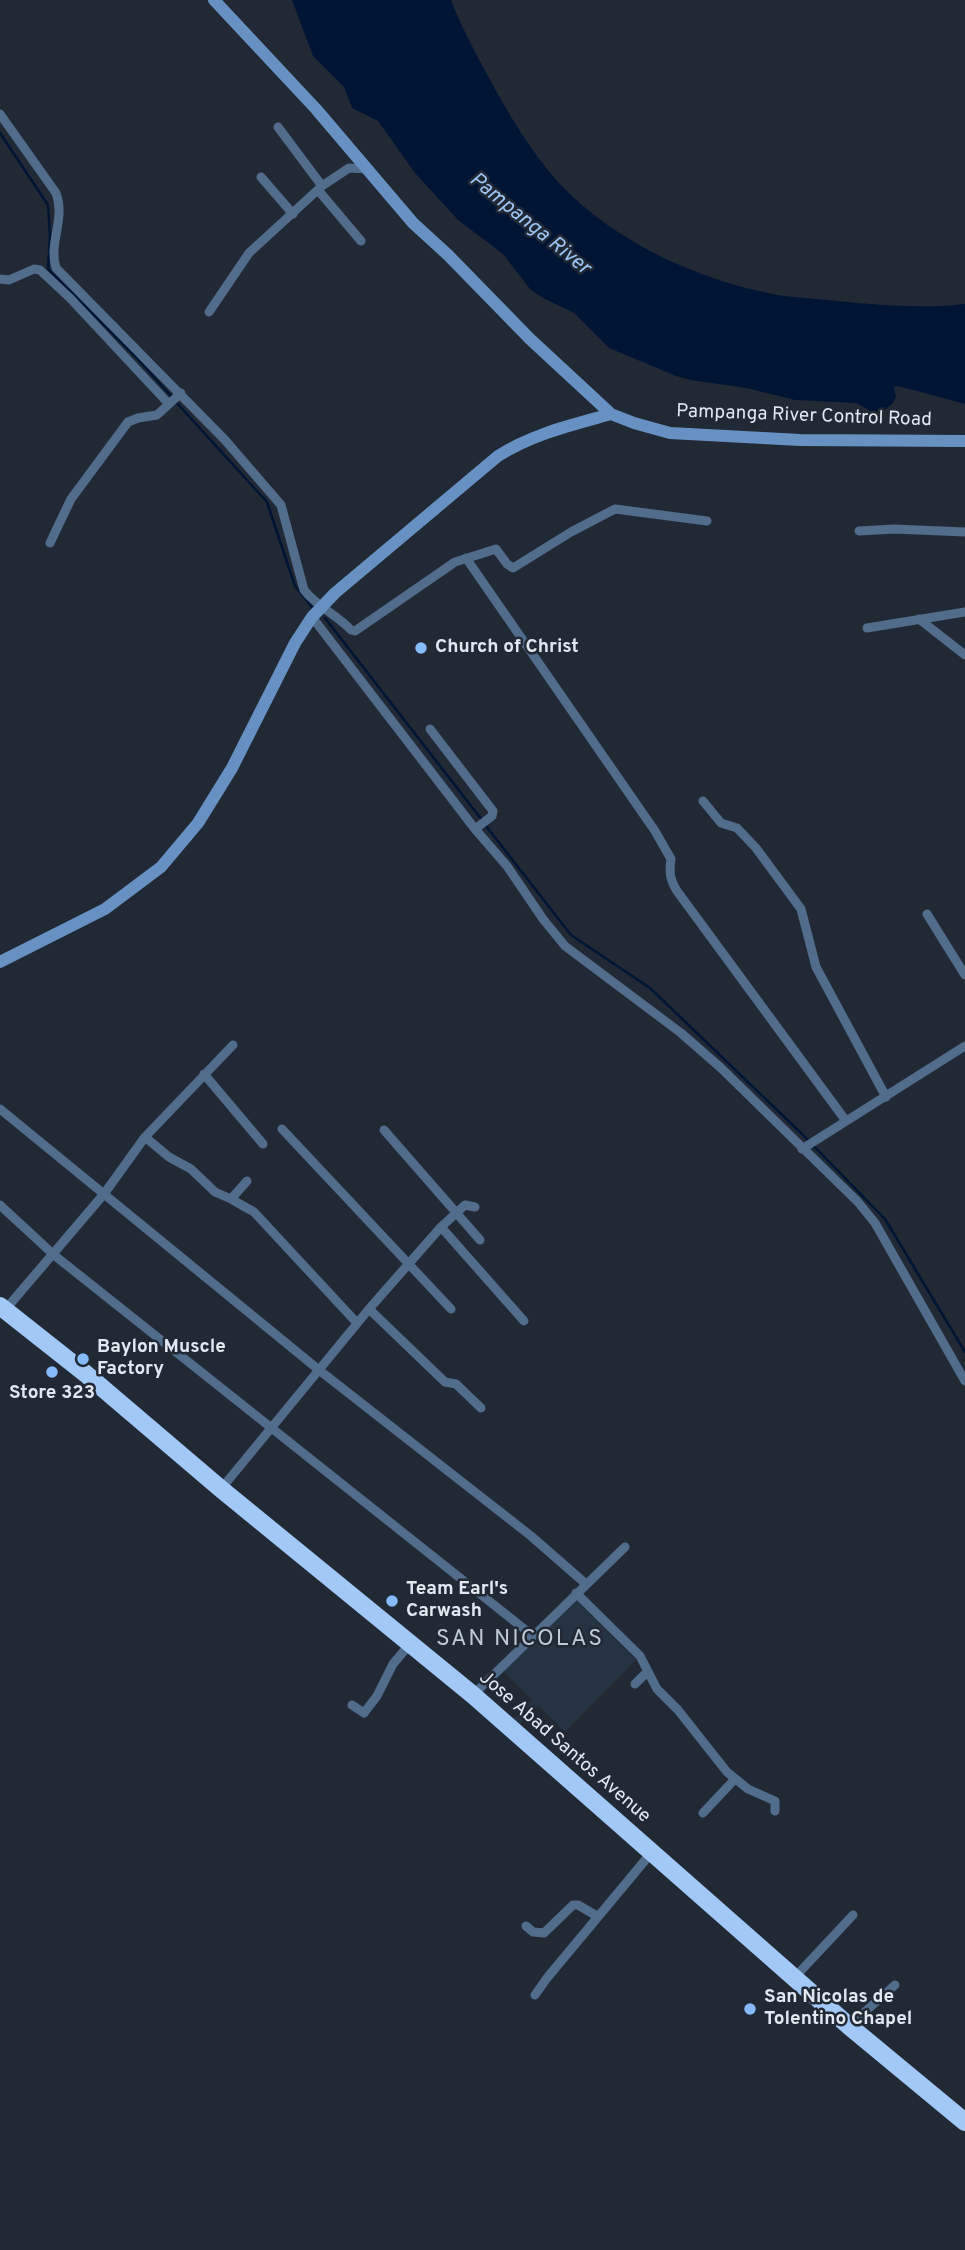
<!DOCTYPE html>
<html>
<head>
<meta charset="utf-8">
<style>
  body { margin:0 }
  canvas { display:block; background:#212934 }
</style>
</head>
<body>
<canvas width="965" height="2250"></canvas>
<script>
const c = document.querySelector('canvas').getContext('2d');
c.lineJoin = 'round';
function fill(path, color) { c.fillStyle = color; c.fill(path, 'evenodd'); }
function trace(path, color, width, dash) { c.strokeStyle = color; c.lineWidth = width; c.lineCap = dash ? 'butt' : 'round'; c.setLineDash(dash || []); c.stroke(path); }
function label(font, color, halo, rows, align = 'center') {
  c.font = font + ' Overpass,sans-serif'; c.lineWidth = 5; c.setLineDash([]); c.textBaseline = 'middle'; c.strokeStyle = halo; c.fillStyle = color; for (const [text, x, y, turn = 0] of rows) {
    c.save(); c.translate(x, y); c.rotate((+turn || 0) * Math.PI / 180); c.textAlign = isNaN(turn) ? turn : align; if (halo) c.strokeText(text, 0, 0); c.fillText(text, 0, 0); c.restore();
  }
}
fill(new Path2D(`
  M574 1598 636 1660 565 1732 538 1705 518 1725 513 1719 532 1700 502 1670Z`), '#263342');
fill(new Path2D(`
  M292 0H451C461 26 475 52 488 76 508 113 531 152 559 183 615 243 704 283 784 296 802 298 820 299 837 301 880 305 923 309 965 304V404L898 386 894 387 896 397 892 404 883 411 872 412 856 403 795 400 746 388 690 380 676 376 609 348 574 313 543 298 530 289 503 254 458 220 415 173 378 121 352 108 344 87 313 56Z`), '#001534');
trace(new Path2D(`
  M0 133 48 205 50 237 48 269 134 355 172 397
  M176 402 267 502 295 586 312 607
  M325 618 482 820
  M486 826 571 935 650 988 802 1134 885 1219 965 1352`), '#001534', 2.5);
trace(new Path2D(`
  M0 114 56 193C66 219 48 243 56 268L225 440 281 505 304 590C316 606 337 615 351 630L355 631 455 562 496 549 507 564 513 568 571 532 615 509 707 521
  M278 127 322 186
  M261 177 293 214
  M318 190 361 241
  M0 279 9 280 34 269 40 270 70 298 168 403
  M209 312 249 253 322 186 349 168 368 169
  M859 531 894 529 965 532
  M50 543 71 499 128 422 138 418 157 415 181 393
  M466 558 655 831 671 859C669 872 670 880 677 891L846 1121
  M312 617 475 829 507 866 543 919 565 946 681 1033 721 1068 858 1202 875 1223 965 1381
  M919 619 965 655
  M867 628 965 612
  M430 729 493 811 492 816 475 829
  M703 801 721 823 737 828 756 848 801 909 816 967 886 1097
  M927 914 965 975
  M204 1074 263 1144
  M0 1109 319 1370 531 1536 586 1584
  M282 1129 451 1309
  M384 1130 480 1240
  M145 1137 169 1157 191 1169 215 1192 231 1199 247 1181
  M802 1149 965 1046
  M231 1199 254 1212 357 1323
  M0 1205 54 1255 533 1636
  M441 1227 524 1321
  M369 1309 445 1382 456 1384 481 1408
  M5 1310 104 1194 145 1137 233 1045
  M221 1489 369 1309 441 1227 465 1205 475 1207
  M576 1593 640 1656 657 1689 678 1710 727 1772 748 1789 775 1801V1811
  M635 1684 647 1672
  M473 1695 625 1547
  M352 1705 364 1713 377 1696 393 1664 410 1644
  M703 1813 734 1780
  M526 1926 533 1932 544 1933 573 1905H578L597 1916
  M795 1977 853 1915
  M535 1995 547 1978 652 1852
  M849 2026 895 1985`), '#526c8b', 9);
trace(new Path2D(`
  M214 0 316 109 413 223 448 255 530 339 611 414 634 423 670 433 800 440 965 441
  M0 962 105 909 161 867 198 823 232 768 295 643 312 617 335 593 498 456C532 434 572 425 611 414`), '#6791c3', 12);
trace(new Path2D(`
  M0 1306 86 1374 221 1489 473 1695 849 2026 965 2122`), '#a1c8f7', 18);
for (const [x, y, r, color] of [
  [421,648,7,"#85bbfb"],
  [83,1359,7,"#85bbfb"],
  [52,1372,7,"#85bbfb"],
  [392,1601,7,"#85bbfb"],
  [750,2009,7,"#85bbfb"]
]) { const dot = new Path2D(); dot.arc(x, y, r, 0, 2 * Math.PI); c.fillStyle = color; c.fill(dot); trace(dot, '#212934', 2.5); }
label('19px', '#e2e8ef', '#212934', [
  ["Pampanga River Control Road",804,417,2],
  ["Jose Abad Santos Avenue",564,1748,41]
]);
label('bold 19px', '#e2e8ef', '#212934', [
  ["Church of Christ",435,648],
  ["Baylon Muscle",97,1348],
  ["Factory",97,1370],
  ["Store 323",52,1394,"center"],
  ["Team Earl's",406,1590],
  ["Carwash",406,1612],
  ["San Nicolas de",764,1998],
  ["Tolentino Chapel",764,2020]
], 'left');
label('italic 21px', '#9ec6f5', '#212934', [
  ["Pampanga River",529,225,39]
]);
c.letterSpacing = '2px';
label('23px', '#bfcad8', '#212934', [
  ["SAN NICOLAS",520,1640]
]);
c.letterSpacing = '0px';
</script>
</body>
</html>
